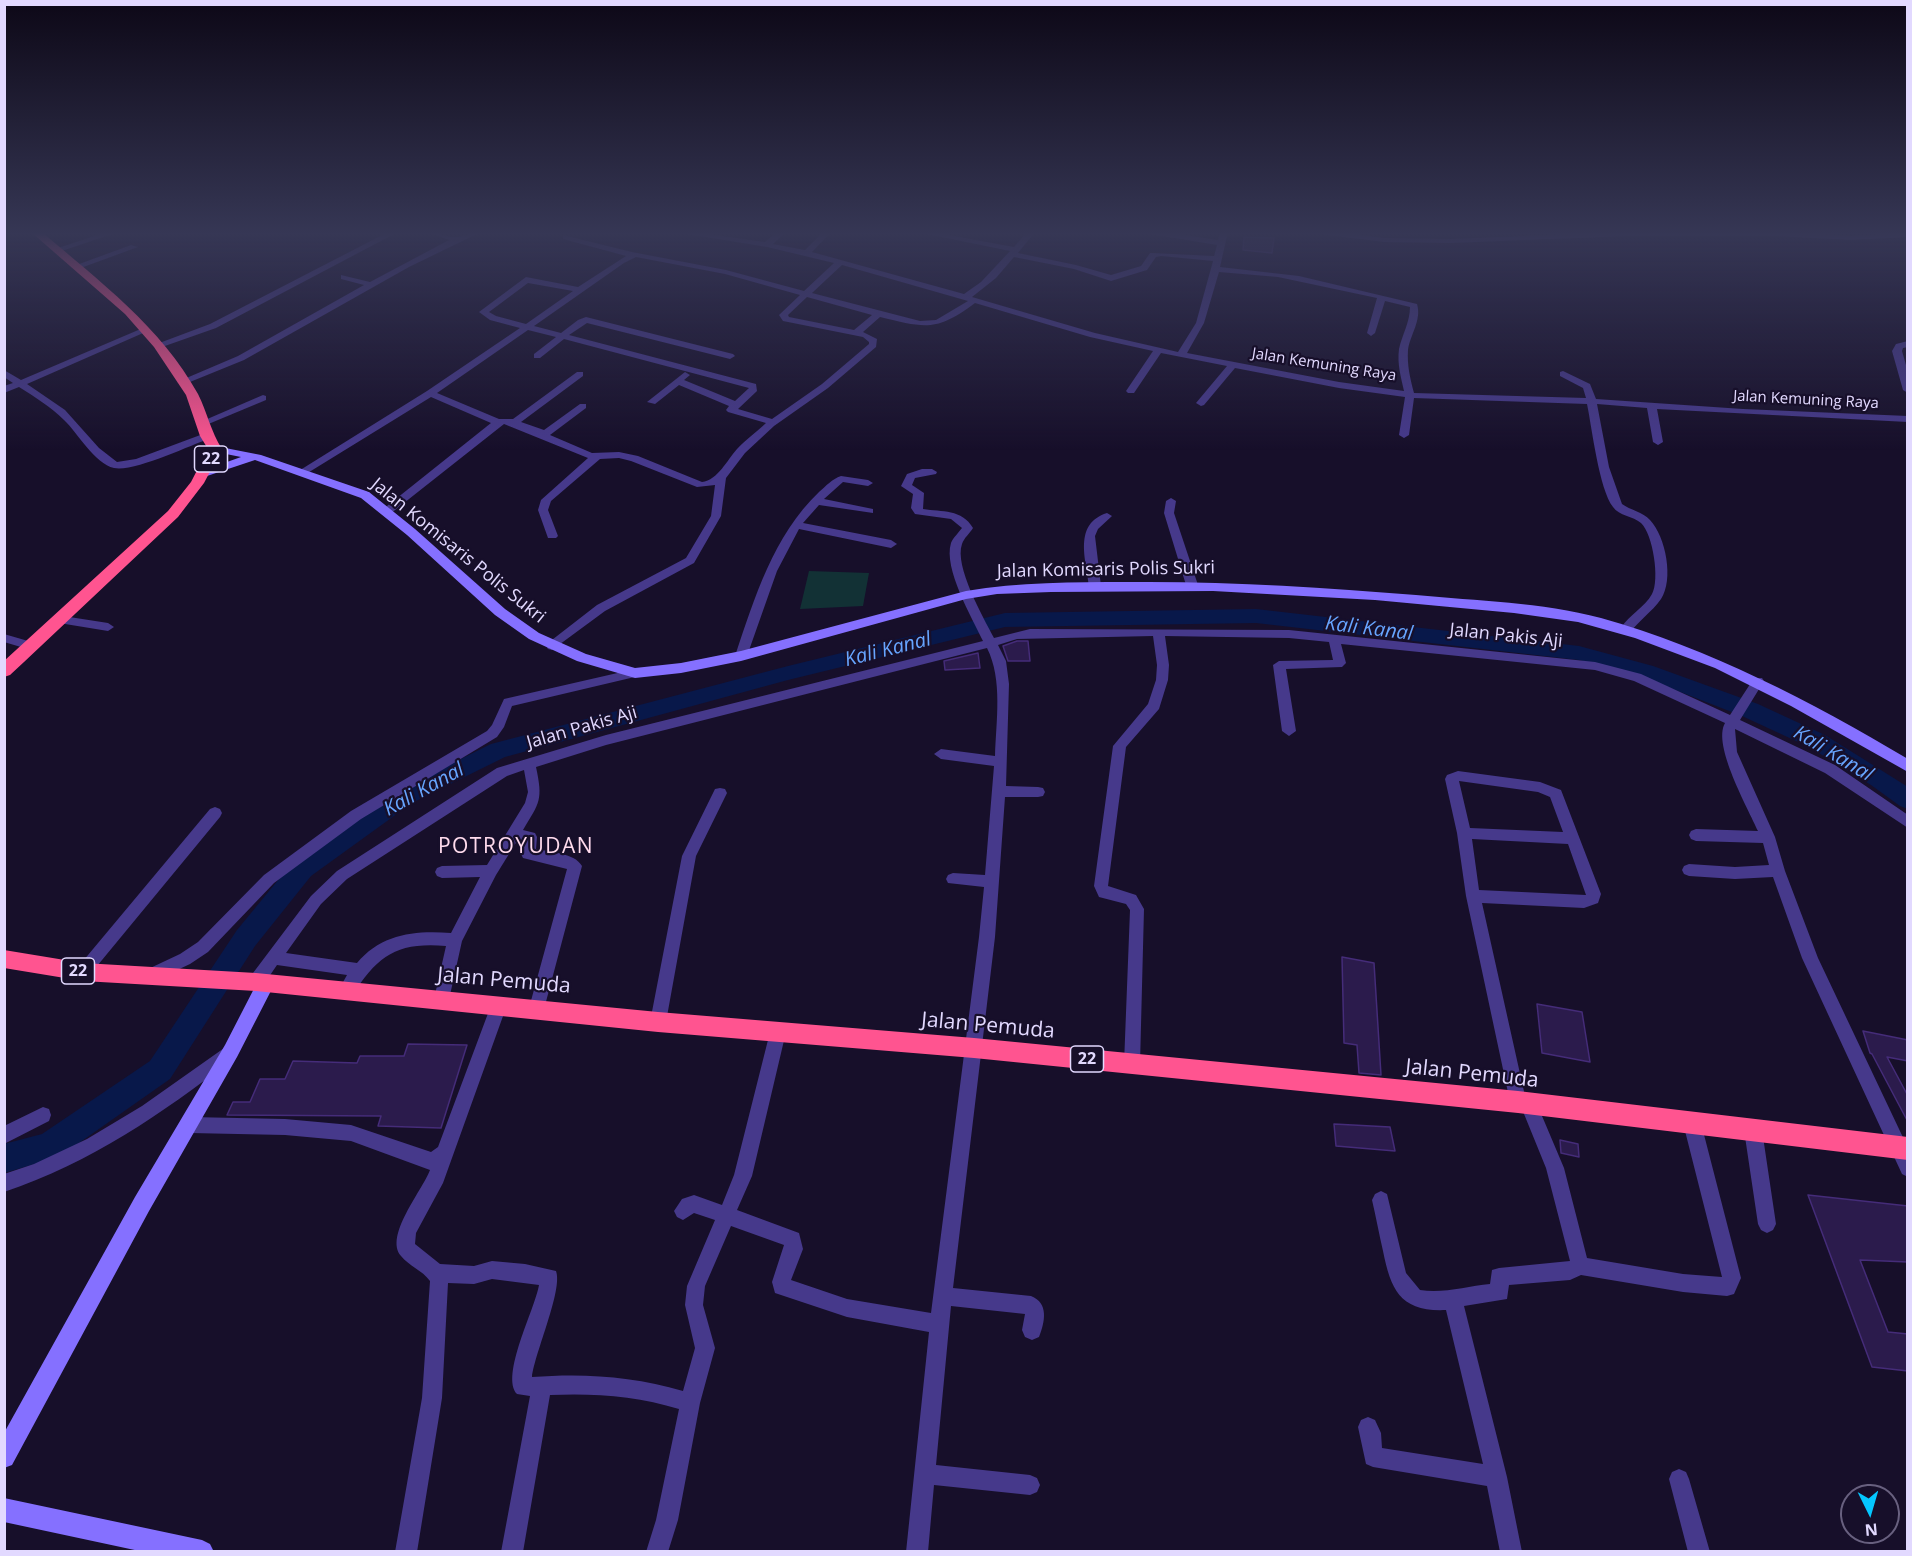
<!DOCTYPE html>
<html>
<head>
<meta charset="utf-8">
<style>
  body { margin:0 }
  #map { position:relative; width:1912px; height:1556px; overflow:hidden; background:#170f2a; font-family:"Open Sans",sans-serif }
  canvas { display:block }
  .frame { position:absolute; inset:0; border:6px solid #e2d9ff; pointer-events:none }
  .north { position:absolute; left:1840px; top:1484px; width:60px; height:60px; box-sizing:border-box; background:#170f2a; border:2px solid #68607f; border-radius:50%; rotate:175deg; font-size:16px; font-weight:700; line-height:24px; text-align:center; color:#e2d9ff }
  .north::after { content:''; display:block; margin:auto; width:21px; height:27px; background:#05c7ff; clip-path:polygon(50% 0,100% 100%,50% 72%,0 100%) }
</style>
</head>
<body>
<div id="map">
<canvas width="1912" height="1556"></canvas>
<div class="frame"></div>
<div class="north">N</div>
</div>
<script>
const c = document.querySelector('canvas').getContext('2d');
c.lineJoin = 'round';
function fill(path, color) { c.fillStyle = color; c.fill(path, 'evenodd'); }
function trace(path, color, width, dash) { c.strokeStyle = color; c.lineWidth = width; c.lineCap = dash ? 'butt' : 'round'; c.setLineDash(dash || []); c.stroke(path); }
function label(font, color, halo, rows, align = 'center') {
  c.font = font + ' "Open Sans",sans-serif'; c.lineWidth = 4.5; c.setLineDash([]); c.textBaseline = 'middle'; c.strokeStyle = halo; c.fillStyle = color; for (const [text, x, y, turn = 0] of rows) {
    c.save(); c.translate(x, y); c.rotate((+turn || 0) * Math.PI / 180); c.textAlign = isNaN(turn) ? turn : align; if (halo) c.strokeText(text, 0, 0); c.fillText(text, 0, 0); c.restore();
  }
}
fill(new Path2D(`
  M809 571 869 573 863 606 800 609Z`), '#123135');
fill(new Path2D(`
  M1256 609 1579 646 1653 666 1758 704 1825 735 1908 787V809L1900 806 1871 785 1809 747 1742 716 1647 679 1579 660 1256 623 1005 627 788 680 505 757 412 803 311 876 255 946 170 1079 59 1157 4 1173V1144L42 1134 150 1061 237 930 293 862 396 791 491 744 788 666 1005 613Z`), '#08184a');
const building = new Path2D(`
  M1244 237 1274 238 1272 253 1243 250Z
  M1017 641H1028L1030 661H1008L1003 646Z
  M978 653 980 668 945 670 944 661Z
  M1342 957 1374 963 1381 1075 1359 1073 1357 1045 1344 1043Z
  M1537 1004 1582 1012 1590 1062 1542 1053Z
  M1863 1031 1908 1040V1061L1887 1057 1908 1096V1122L1872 1054 1870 1053Z
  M408 1044 467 1045 441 1128 378 1126 381 1116 227 1115 233 1102H250L260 1079H285L293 1061 357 1063 360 1056H404Z
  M1334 1124 1390 1127 1395 1151 1336 1146Z
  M1560 1140 1578 1144 1579 1157 1561 1153Z
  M1808 1195 1908 1206V1262L1860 1260 1888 1332 1908 1334V1371L1872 1367Z`);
fill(building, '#2b1b4c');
trace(building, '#452c79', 1.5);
fill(new Path2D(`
  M106 232H118L59 252 52 250Z
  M388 232H398L216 328 162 347 154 345 210 324Z
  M427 232C437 232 448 238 457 237 465 236 472 232 481 232L409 267 244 360 185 384 177 382 238 356 364 285 341 279V275L370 282 449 240Z
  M675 232H694L765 242 777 232H786L773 244 805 250 823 232H831L812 252 964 294 981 282 1010 251 917 232H933L1014 247 1027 232H1035L1018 253 1076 265 1111 275 1141 266 1150 253H1153L1214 256 1217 245 1150 234 1146 232H1165L1218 240 1220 232H1228L1220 267 1299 276 1417 304C1422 320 1410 335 1408 350 1407 365 1410 378 1414 393L1586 398 1583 388 1560 376V372L1563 371 1590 384 1596 399 1743 409 1908 416V422L1657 409 1663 442 1658 445 1653 442 1647 408 1597 404 1609 467 1622 504C1630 510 1643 512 1650 520 1666 537 1674 580 1661 599 1652 612 1638 621 1629 634L1625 635 1619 631 1621 628C1629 615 1645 607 1652 594 1660 580 1653 534 1641 523 1633 516 1619 516 1613 507 1599 489 1592 428 1587 404L1414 398 1409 435 1404 438 1399 435 1405 397 1339 388 1235 368 1204 405 1201 406 1196 403 1227 366 1161 353 1134 393H1128L1126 391 1153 351 1090 337 975 303C936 332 926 328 880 317L863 332 877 339 876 347 828 388 774 426 745 453 726 478 721 516 694 563 605 611 552 650 548 649 546 646 548 643 597 605 686 558 711 516 715 485 697 487 631 461 619 458 600 459 551 501 548 510 558 536 556 538H548L538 510 541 500 588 458 504 424 390 514H382V510L491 423 431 397 306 474 302 475 297 472 427 391 520 328 490 320 479 312 526 277 578 287 626 256 563 239V235L632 252 726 270 804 291 834 263 767 247ZM1161 256 1213 261 1196 323 1178 352 1095 333 972 297 996 278 1014 257 1074 269 1111 281 1147 270 1156 257ZM636 257 725 274 800 295 779 315 783 321 863 337 869 342V344L822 384 772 419 738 409 757 391 756 384 569 335 587 323 730 359 735 356 733 354 586 317 578 320 561 333 534 326 624 263ZM842 265 968 301 936 320 920 321 812 293ZM1219 272 1278 277 1377 298 1367 333 1371 336 1375 333 1385 301 1410 307C1410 322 1402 335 1399 349 1397 364 1401 377 1404 391L1339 382 1187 353 1204 323ZM528 283 573 291 526 324 496 316 489 312ZM807 297 872 315 854 330 789 317 788 315ZM528 330 556 337 534 354V358H540L564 339 749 388 735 401 684 380 690 375 685 372 647 402 655 404 679 385 729 406 726 410 728 412 766 423C757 432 745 440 737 449 727 460 718 480 702 482L638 456 619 452 592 453 550 435 586 408V404H580L544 430 521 422 583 376V372H577L513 419H499L437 393Z
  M1316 232H1338L1384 238 1450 239 1622 232H1780L1851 236 1908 233V237L1851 240 1776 236H1628L1450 243 1384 242 1320 234Z
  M131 245 138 247 78 269 71 267Z
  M143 328 150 330 27 384 65 410 99 448 117 462 136 459 203 434H211V438C188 446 135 472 114 468 95 464 77 432 64 420 51 407 35 397 19 387L4 393V386L13 383 4 377V370L21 380Z
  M1908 341V347L1903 348 1902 351 1908 372V393L1903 390 1892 351 1896 344Z
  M263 395 266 396V400L206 425 198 423Z
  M922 469H932L937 472 936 474 915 478 912 485 924 493 923 509C942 512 962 509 973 528 970 533 964 538 962 544 954 566 983 617 994 638L1030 629 1289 630 1595 662 1641 674 1730 715 1754 678H1762L1764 681 1740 720 1835 765 1908 815V828L1825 773 1735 729 1737 752 1775 837 1785 871 1818 958 1908 1148V1177L1902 1174 1802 958 1773 877 1735 879 1689 876 1684 874 1682 870 1684 866 1689 864 1735 867 1769 865 1763 843 1696 841 1691 839 1689 835 1691 831 1696 829 1758 831C1748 808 1712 745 1725 723L1634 681 1595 670 1341 644 1346 663 1342 667 1286 669 1296 731 1289 736 1282 731 1273 665 1279 661 1333 660 1329 642 1289 638 1165 636 1169 665 1168 680 1159 709 1126 747 1108 886 1136 895 1144 909 1140 1064 1138 1069 1132 1072 1126 1069 1124 1064 1130 910 1126 904 1099 897 1094 886 1113 746 1148 704 1156 680 1157 665 1153 636 1017 639 998 645 1006 661 1009 684 1006 786 1038 787 1043 788 1045 792 1043 796 1038 797H1005L995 937 953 1288 1031 1296C1049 1303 1045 1322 1039 1337L1032 1340 1025 1337 1022 1330 1025 1314 951 1306 936 1465 1030 1475 1037 1478 1040 1485 1037 1492 1030 1495 934 1485 928 1552H906L929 1332 847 1317 775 1293 772 1282 784 1245 731 1226 705 1286 703 1305 715 1348 700 1403 678 1520 668 1552H646L656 1520 679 1409C637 1396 594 1393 550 1395L523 1552H501L530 1396 517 1394C500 1376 535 1309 539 1285L492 1279 474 1284 448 1283 442 1398 417 1552H395L422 1398 430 1281C422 1270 409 1266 401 1256 384 1236 422 1191 430 1170L351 1141 285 1135 190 1133 184 1131 181 1125 184 1119 190 1117 285 1119 351 1125 431 1152 438 1147 493 1000 499 998 505 1000 507 1005 443 1183 416 1233 415 1244 440 1264 474 1266 492 1261 525 1264 556 1271C563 1290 535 1352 532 1377 583 1373 633 1376 683 1391L695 1348 685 1305 687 1286 715 1220 694 1213 683 1220 677 1217 674 1211 682 1199 694 1195 722 1205 734 1175 770 1032 772 1027 778 1025 784 1027 786 1032 752 1176 737 1210 799 1233 803 1249 791 1280 847 1299 931 1313 979 937 984 887 948 883 946 879 948 875 953 873 985 875 994 766 941 759 934 754 941 749 995 756C996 721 1003 680 987 648L606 745 536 767C543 800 540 802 523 830L535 833 537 837 536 849C550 852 575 853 582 866L543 1013 537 1015 531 1013 529 1008 567 869 523 858 521 854 522 842 517 841 496 875 462 941 448 1004 442 1006 436 1004 434 999 446 946C397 942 378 955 352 996L346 998 340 996 338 991 347 975 277 965 262 987 256 989 250 987 248 982 250 977 311 896 337 871 497 768 606 735 983 641C972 618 943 568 951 543 953 538 959 532 962 528L951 519 915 514 911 508 913 494 901 486 907 474ZM524 770 528 792 525 803 487 865 442 866 437 868 435 872 437 876 442 878 480 877 451 933C415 930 381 934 357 963L286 953 321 904 347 879 507 776Z
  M841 476 868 480 873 483 868 486 843 482 824 499 873 509V513L819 505 803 523 891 540 897 544 891 548 799 529 777 571 747 656 741 660 737 659 735 656C755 597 773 536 819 492 826 486 832 479 841 476Z
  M1171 498 1176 501 1174 513 1198 585 1192 589 1186 585 1164 513 1166 501Z
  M1107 513 1112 516 1098 529 1095 536 1101 586 1095 590 1089 586C1086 559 1073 524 1107 513Z
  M63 616 108 623 114 627 108 631 59 623 57 620Z
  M4 634 35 643 37 646 31 650 4 642Z
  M635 669 641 673 639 676 512 706 504 727 497 737 361 819 274 883 208 952 190 964 156 980 151 982 146 980 143 975 146 970 180 954 198 942 264 875 351 811 487 731 492 725 504 699Z
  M1458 771 1540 782 1561 790 1601 894 1598 903 1584 908 1482 903 1525 1096 1534 1097 1564 1168 1587 1258 1683 1274 1722 1277 1683 1123 1686 1117 1692 1115 1698 1117 1701 1123 1741 1278 1734 1294 1727 1296 1683 1292 1581 1275 1570 1280 1509 1285 1507 1299 1464 1306 1507 1477 1522 1552H1500L1487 1486 1373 1467 1366 1464 1358 1427 1361 1420 1368 1417 1375 1420 1381 1433 1382 1448 1483 1464 1446 1310C1401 1312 1391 1291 1383 1251 1379 1234 1376 1217 1372 1200L1375 1194 1381 1191 1387 1194 1406 1273 1420 1290C1443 1294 1467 1286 1490 1284L1492 1270 1499 1268 1570 1261 1546 1168 1522 1109 1518 1110 1512 1108 1510 1102 1466 896 1457 833 1445 779 1447 775ZM1459 781 1538 792 1550 797 1563 832 1470 828ZM1472 839 1568 844 1586 895 1479 890Z
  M720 788 725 789 727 793 696 856 666 1022 664 1027 658 1029 652 1027 650 1022 682 856 715 789Z
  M215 807 220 809 222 813 220 817 88 977 83 979 78 977 75 972 78 967 210 809Z
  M227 1046 233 1049 235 1054 233 1059C160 1115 92 1162 4 1192V1174L34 1164 87 1139 142 1106Z
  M43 1107 49 1109 51 1115 49 1121 4 1144V1126Z
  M1753 1122 1759 1124 1762 1130 1776 1224 1773 1230 1767 1233 1761 1230 1758 1224 1744 1130 1747 1124Z
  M1679 1469 1686 1472 1689 1479 1710 1552H1688L1669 1479 1672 1472Z`), '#46398b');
fill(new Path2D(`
  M215 446 261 455 369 492 415 529 505 609 539 633 586 654 635 668 681 663 741 651 966 591C1019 582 1074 582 1127 582 1224 581 1320 587 1416 595 1478 601 1541 602 1601 618 1711 649 1810 701 1908 759V772L1791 706 1715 668 1635 638 1578 622 1514 613 1375 600 1213 591 1051 592 997 594 966 599 741 661 681 673 635 678 577 661 529 639 495 615 407 535 361 498 255 460 207 476H199V472L241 457 211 451 209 449Z
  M266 975 272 977 275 983 237 1057 149 1211 12 1465 4 1468V1433L135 1197 225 1045 260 977Z
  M4 1498 202 1540 210 1544 214 1552H144L4 1522Z`), '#8570ff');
fill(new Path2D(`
  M31 232H42C99 281 161 327 198 394 207 412 211 432 222 449L204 483 178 517 24 662 10 675 4 677V661L168 511 191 482 208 449 200 436 186 395 154 347 125 314Z
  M4 950 83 963 256 973 658 1012 974 1038 1518 1091 1908 1137V1160L1518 1113 974 1058 658 1032 256 991 83 981 4 968Z`), '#ff5490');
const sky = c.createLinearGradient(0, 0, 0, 450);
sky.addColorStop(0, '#0d0817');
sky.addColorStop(0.52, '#363755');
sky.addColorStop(1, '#36375500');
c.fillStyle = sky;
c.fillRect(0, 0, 1912, 450);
label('15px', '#e2d9ff', '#170f2a', [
  ["Jalan Kemuning Raya",1324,365,9],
  ["Jalan Kemuning Raya",1806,400,3]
]);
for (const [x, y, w] of [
  [211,459,33],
  [78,971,33],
  [1087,1059,33]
]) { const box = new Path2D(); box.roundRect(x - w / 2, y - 13, w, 26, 4.5); c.fillStyle = '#170f2a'; c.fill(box); trace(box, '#e2d9ff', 1.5); }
label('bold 16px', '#e2d9ff', null, [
  ["22",211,459],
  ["22",78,971],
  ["22",1087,1059]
]);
label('18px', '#e2d9ff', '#170f2a', [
  ["Jalan Komisaris Polis Sukri",458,551,39],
  ["Jalan Komisaris Polis Sukri",1106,570,-1],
  ["Jalan Pakis Aji",1506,636,6],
  ["Jalan Pakis Aji",582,728,-16]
]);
label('italic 20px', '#67a5ff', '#170f2a', [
  ["Kali Kanal",1369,629,7],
  ["Kali Kanal",888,650,-14],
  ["Kali Kanal",1833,754,31],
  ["Kali Kanal",424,790,-29]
]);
c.letterSpacing = '1.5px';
label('21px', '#ffdbed', '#170f2a', [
  ["POTROYUDAN",516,847]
]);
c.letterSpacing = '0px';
label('21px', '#e2d9ff', '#170f2a', [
  ["Jalan Pemuda",504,981,5],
  ["Jalan Pemuda",988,1026,5],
  ["Jalan Pemuda",1472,1074,6]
]);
</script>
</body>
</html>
